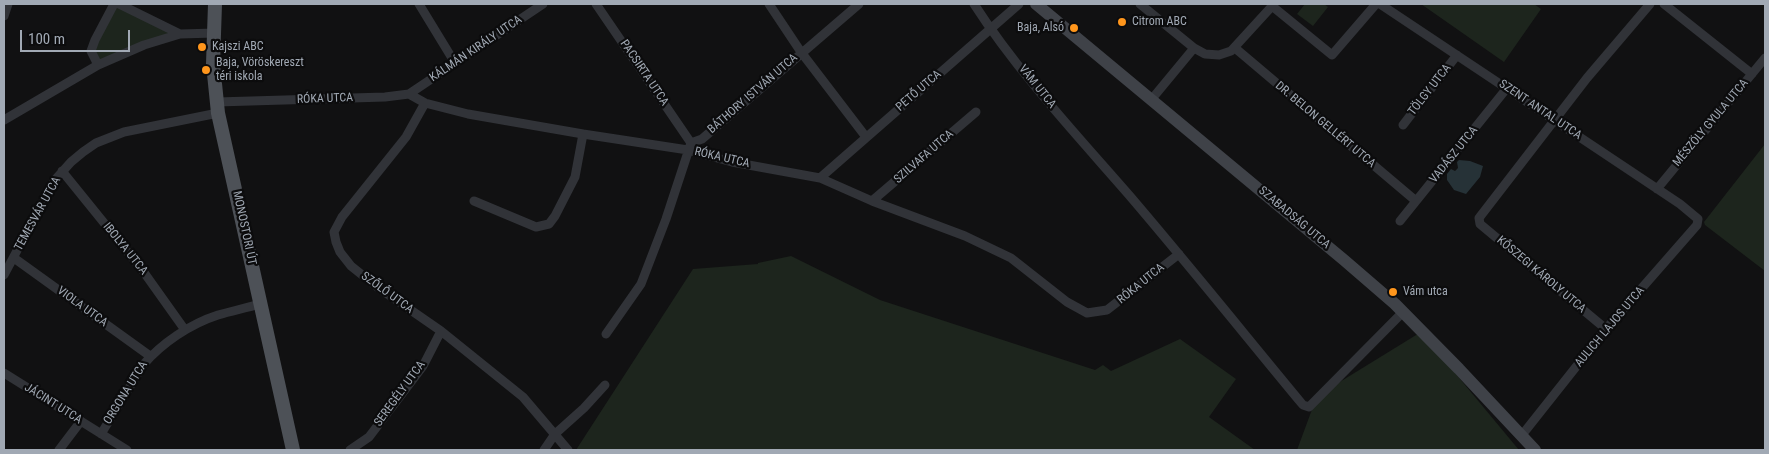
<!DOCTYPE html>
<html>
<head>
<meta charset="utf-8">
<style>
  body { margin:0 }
  #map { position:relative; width:1769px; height:454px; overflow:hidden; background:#111112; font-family:"Roboto Condensed",sans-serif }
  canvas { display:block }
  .frame { position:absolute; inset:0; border:5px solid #a1a9b4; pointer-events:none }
  .scale { position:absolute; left:20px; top:30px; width:110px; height:22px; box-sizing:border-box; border:2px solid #a1a9b4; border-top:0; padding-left:6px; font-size:15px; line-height:18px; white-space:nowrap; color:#a1a9b4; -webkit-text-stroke:4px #0c0c0d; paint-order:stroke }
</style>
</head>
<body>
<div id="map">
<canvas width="1769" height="454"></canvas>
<div class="frame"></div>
<div class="scale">100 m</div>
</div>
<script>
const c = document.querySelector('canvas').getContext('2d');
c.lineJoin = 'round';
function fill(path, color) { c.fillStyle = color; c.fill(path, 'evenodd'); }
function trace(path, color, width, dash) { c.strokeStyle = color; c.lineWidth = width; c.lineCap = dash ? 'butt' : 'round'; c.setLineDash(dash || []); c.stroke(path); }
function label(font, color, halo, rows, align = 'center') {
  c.font = font + ' "Roboto Condensed",sans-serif'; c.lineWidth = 4.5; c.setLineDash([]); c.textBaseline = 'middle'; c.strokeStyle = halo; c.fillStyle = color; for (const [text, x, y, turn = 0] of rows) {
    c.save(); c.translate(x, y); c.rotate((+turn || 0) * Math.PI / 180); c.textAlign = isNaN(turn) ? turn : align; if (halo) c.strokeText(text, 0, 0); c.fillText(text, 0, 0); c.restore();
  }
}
fill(new Path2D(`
  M1305 4H1324L1328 7 1313 26 1297 14Z
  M1421 4H1534L1541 9 1504 62Z
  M117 6 173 33 98 65 91 51Z
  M1765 144V271L1705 225 1704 222Z
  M791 256 880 300 1095 370 1103 365 1111 371 1180 339 1236 379 1209 417 1255 450H576L693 269 758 264V263Z
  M1421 332 1519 450H1297L1317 396Z`), '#1d251d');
fill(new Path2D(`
  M1459 160 1470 161 1483 166 1480 177 1466 194 1454 190 1447 180V174L1451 169 1455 171 1458 168 1457 162Z`), '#263237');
trace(new Path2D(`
  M119 4 180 34
  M419 4 455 63
  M596 4 691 143
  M769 4 801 52 866 137
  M974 4C1018 72 1075 133 1129 195 1188 264 1245 335 1303 405L1309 407 1403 312
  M1140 4 1194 48 1205 54 1219 55 1231 51 1274 4
  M1380 4 1680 204 1698 219 1697 225 1606 329 1522 435
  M1664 4 1752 74
  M1272 6 1332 55 1376 4
  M4 16 8 4
  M1235 48 1416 201
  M98 65 91 51 95 40 114 4
  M409 94 543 4
  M1151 100 1194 48
  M217 102 385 97 409 94 425 103 468 114 583 134 688 150 732 162 820 178 872 201 965 236 1011 258 1067 302 1087 313 1107 310 1179 254
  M425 103 406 137 342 217 334 232 336 242 340 252 351 266 376 286 441 331 523 397 568 450
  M4 120 98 65 144 45 180 34 215 33
  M1403 125 1457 55
  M62 171 143 271 185 330
  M820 178 1019 4
  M1657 189 1765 58
  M474 201 536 227 549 224 555 216 575 177 583 134
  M872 201 976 112
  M1400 221 1507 88
  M14 258 150 356
  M4 275 54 181 71 162 83 152 96 143 124 132 218 113
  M1606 329 1480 224 1479 218 1587 78 1650 4
  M606 334 641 284 666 219 691 143 702 139 859 4
  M4 373 127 450
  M101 434 143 365C162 343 190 324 218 315 232 311 246 308 260 304
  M59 450 81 421
  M350 450 369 437 423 366 441 331
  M544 450 555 434 584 408 605 385`), '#313338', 9);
trace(new Path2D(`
  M1036 4 1344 260 1395 304 1459 369 1535 450`), '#3f4248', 12);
trace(new Path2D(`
  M215 4 213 64 218 113 293 450`), '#4d5157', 14);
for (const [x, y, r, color] of [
  [1122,22,5,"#ff961c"],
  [1074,28,5,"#ff961c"],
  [202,47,5,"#ff961c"],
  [206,70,5,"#ff961c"],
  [1393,292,5,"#ff961c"]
]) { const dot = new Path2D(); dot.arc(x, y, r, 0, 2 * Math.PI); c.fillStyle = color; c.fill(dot); trace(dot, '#0c0c0d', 2); }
label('12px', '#a1a9b4', '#0c0c0d', [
  ["Citrom ABC",1132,22],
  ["Baja, Alsó",1064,28,"right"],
  ["Kajszi ABC",212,47],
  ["Baja, Vöröskereszt",216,63],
  ["téri iskola",216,77],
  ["Vám utca",1403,292]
], 'left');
label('12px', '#a1a9b4', '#0c0c0d', [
  ["KÁLMÁN KIRÁLY UTCA",476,49,-34],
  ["PACSIRTA UTCA",644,73,56],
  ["VÁM UTCA",1037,87,51],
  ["TÖLGY UTCA",1430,90,-52],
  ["PETŐ UTCA",919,91,-41],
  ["BÁTHORY ISTVÁN UTCA",753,94,-41],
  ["RÓKA UTCA",325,99,-2],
  ["SZENT ANTAL UTCA",1540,110,34],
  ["MÉSZÖLY GYULA UTCA",1711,123,-50],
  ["DR. BELON GELLÉRT UTCA",1325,125,40],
  ["VADÁSZ UTCA",1454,155,-51],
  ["SZILVAFA UTCA",924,157,-41],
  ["RÓKA UTCA",722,158,13],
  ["TEMESVÁR UTCA",38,214,-61],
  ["SZABADSÁG UTCA",1294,218,40],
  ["MONOSTORI ÚT",244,228,78],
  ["IBOLYA UTCA",125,249,51],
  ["KŐSZEGI KÁROLY UTCA",1541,275,40],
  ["RÓKA UTCA",1141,284,-39],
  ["SZŐLŐ UTCA",387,293,36],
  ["VIOLA UTCA",82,307,36],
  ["AULICH LAJOS UTCA",1610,327,-50],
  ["ORGONA UTCA",126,393,-58],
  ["SEREGÉLY UTCA",400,394,-54],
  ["JÁCINT UTCA",53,404,32]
]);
</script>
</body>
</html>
